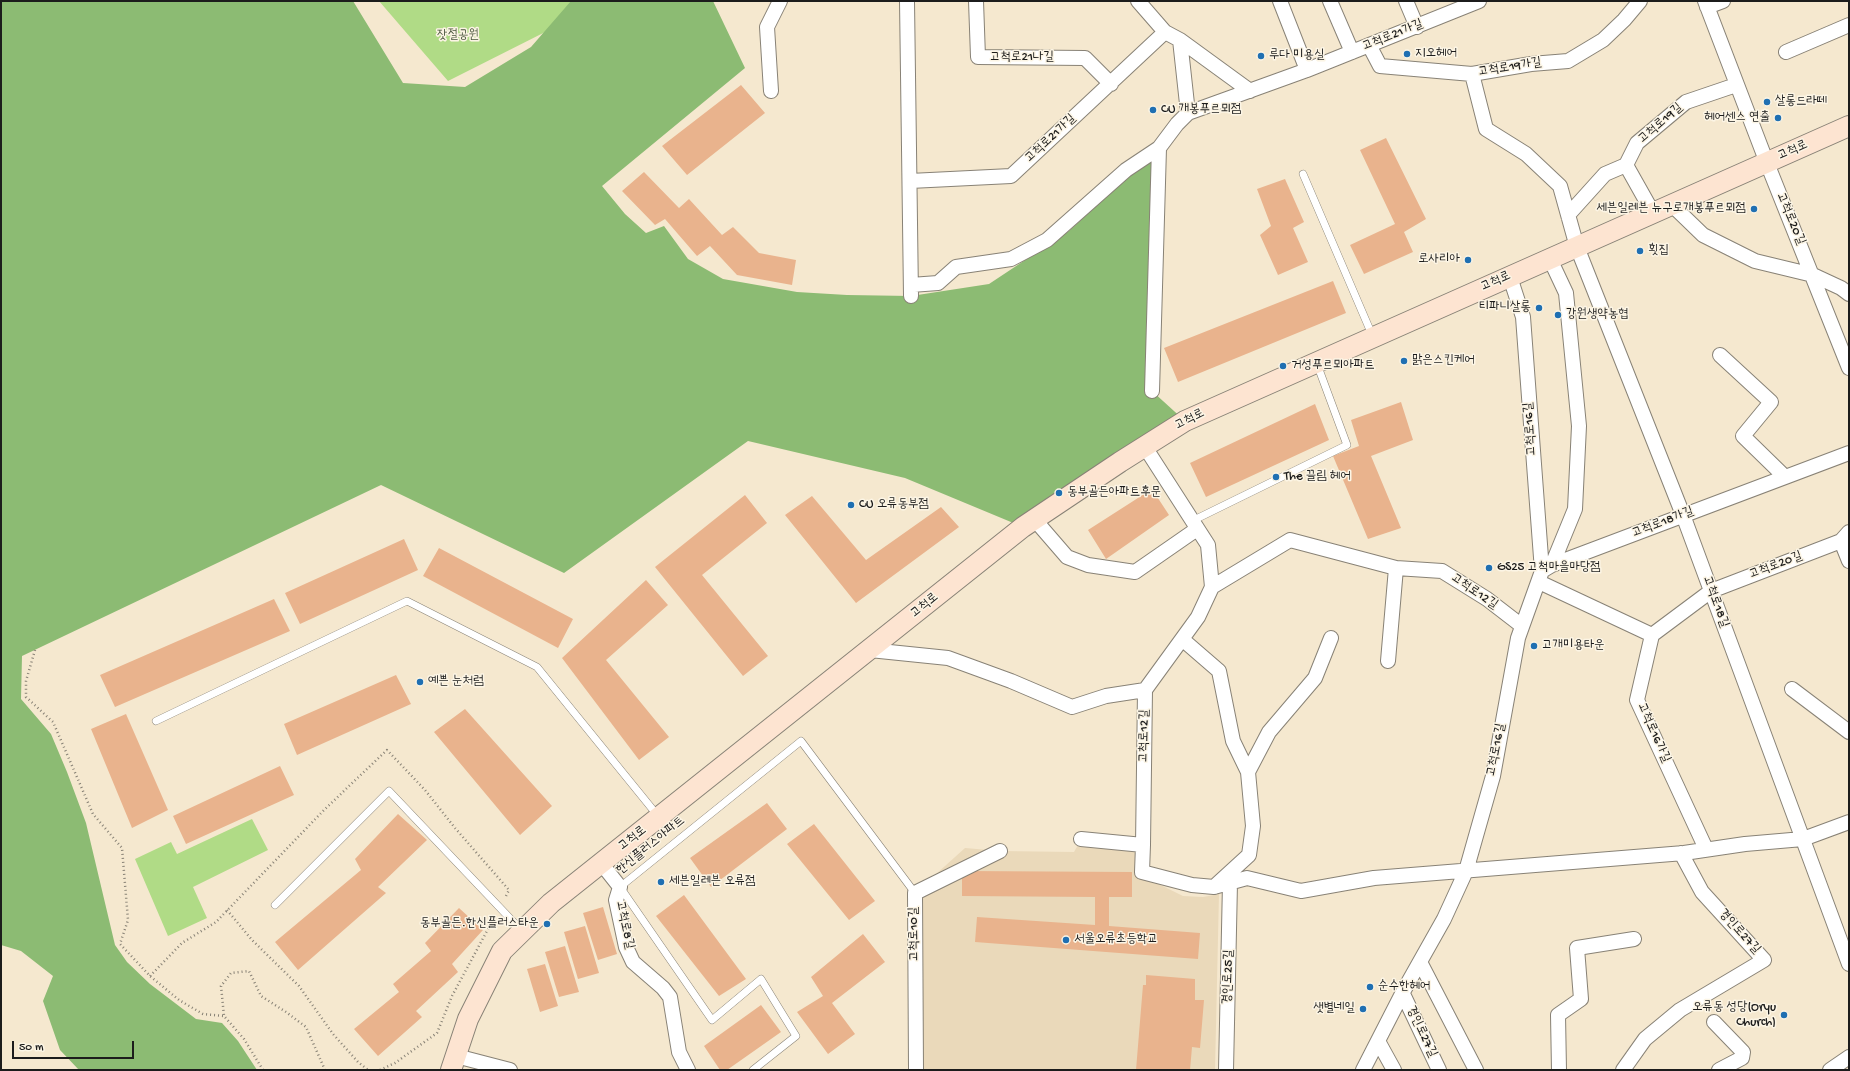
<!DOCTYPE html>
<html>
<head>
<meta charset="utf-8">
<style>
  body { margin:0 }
  #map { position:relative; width:1850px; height:1071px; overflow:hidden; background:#f5e8cf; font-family:"Gochi Hand",sans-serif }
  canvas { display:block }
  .frame { position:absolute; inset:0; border:2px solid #1c1c1c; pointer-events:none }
  .scale { position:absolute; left:12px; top:1041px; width:122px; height:18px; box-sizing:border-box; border:2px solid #1c1c1c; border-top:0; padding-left:5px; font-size:12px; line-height:14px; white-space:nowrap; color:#1c1c1c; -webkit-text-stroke:3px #fcf5e5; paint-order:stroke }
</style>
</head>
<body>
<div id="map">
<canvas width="1850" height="1071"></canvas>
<div class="frame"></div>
<div class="scale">50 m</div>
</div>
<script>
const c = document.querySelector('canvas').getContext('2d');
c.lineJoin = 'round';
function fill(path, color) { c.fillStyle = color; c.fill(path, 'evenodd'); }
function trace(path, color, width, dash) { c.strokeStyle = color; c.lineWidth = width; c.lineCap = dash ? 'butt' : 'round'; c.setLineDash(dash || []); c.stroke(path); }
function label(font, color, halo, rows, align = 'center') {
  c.font = font + ' "Gochi Hand","Poor Story",sans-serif'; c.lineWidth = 3; c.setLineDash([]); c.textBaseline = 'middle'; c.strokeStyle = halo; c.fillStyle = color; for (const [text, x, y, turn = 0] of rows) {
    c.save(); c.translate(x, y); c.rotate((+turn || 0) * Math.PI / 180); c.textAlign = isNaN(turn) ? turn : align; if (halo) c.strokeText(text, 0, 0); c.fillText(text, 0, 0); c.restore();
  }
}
fill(new Path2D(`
  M1079 843 1136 847 1138 874 1183 896 1203 897 1219 894 1215 1070H916L915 893 965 848 1000 851 1074 852Z`), '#ead9ba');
fill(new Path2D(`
  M379 1H577L569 20 448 81Z
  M252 819 268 850 193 887 207 918 168 936 135 859 171 842 177 854Z`), '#b0db86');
fill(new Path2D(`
  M1 1H353L403 83 465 87 531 47 571 1H713L745 68 602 186 625 214 646 233 664 226 688 259 723 279 797 292 847 295 911 296 989 284 1069 231 1159 148 1152 391 1185 421 1023 527 905 478 748 441 564 573 381 485 22 656 21 699 51 734 67 772 86 823 115 945 127 962 150 984 196 1019 222 1023 238 1041 257 1070H79L60 1050 43 1001 53 976 21 951 1 945Z`), '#8cbb73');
fill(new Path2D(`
  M741 85 765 113 687 175 662 146Z
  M1386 138 1426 219 1404 232 1413 252 1364 274 1350 245 1395 224 1360 150Z
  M644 172 679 208 689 199 722 235 733 227 759 253 796 260 792 285 737 275 710 246 697 256 665 219 655 225 622 191Z
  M1285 179 1304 222 1293 228 1308 262 1278 275 1260 235 1271 226 1257 189Z
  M1333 281 1346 313 1178 382 1164 348Z
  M1401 402 1413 440 1371 456 1401 528 1368 539 1333 456 1359 446 1351 420Z
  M1315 404 1329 440 1206 497 1190 463Z
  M1152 489 1169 515 1106 559 1088 530Z
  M745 495 767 523 702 575 768 656 743 676 655 567Z
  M812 496 866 560 941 507 959 527 856 603 785 515Z
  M404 539 418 570 300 624 285 593Z
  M439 548 573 619 558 648 423 576Z
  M646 580 668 605 606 660 669 737 639 760 562 658Z
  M274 599 290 631 115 707 100 675Z
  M396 675 411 704 297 755 284 724Z
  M465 709 552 806 520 835 434 732Z
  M126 714 168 810 132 828 91 729Z
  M280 766 294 795 186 844 173 816Z
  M767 803 787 829 711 887 690 858Z
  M398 814 427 840 378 887 386 893 298 970 275 942 361 870 355 859Z
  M814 824 875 901 849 920 787 844Z
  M962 871 1132 872V897H1109V926L1200 933 1198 959 975 942 977 917 1095 925V897L962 896Z
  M684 895 746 979 719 996 656 916Z
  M603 907 617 954 598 960 583 913Z
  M459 908 483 930 452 964 458 972 416 1011 422 1017 378 1056 354 1029 399 992 393 984 431 951 425 943Z
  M585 926 599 973 578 979 564 932Z
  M863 934 885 962 832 1003 855 1034 828 1054 797 1012 823 996 811 977Z
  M565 946 579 992 559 997 545 952Z
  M545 964 558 1006 540 1012 527 969Z
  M1146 975 1195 979V1000H1204L1200 1048 1192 1047 1190 1070H1136L1143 985H1146Z
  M761 1005 781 1032 727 1070H720L704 1046Z`), '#e9b38d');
const service = new Path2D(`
  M1303 174 1373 337
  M1192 521 1347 445 1317 364
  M156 721 407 601 537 667 658 816
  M275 905 389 791 522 931
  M753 1070 796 1036 761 979 712 1020 620 887 801 741 915 893`);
const minor = new Path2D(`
  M907 1 911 296
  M976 1 978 57 1085 58 1111 84
  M1138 1 1165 32 1180 40 1250 91
  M1280 1 1307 70
  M1330 1 1352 52
  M1406 1 1417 27
  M1705 1 1767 163 1849 368
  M1707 7 1723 1
  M1180 40 1188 113
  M1369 45 1380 66 1472 74 1531 64 1568 61 1603 40 1624 20 1640 1
  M1786 52 1849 25
  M1472 74 1486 129 1526 154 1560 186 1577 247 1683 515 1849 964
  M771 91 767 27 780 1
  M910 181 1011 176 1165 32
  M1672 205 1703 235 1755 261 1813 275 1841 288 1849 294
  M1653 213 1626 165 1637 143 1686 102 1736 85
  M1568 215 1605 174 1626 165
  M1550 259 1566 293 1579 426 1575 509 1552 565
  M911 285 938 283 956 267 1011 259 1047 240 1126 170 1159 148 1177 124 1188 113 1307 70 1479 1
  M1720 355 1771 402 1743 436 1784 476
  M1152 391 1159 148
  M1035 520 1067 557 1088 565 1135 572 1197 529
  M1841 541 1849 561
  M1542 571 1552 565 1849 453
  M1539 582 1652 635
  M1212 587 1290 540 1396 568 1442 571 1487 599 1522 626
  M1182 639 1219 671 1233 741 1248 772 1253 826 1249 855 1214 887
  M870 650 948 658 1011 681 1072 707 1106 696 1145 690
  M1388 661 1396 568
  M1792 689 1849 732
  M1248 772 1269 732 1315 678 1331 638
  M1081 839 1143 845 1142 872 1192 885 1214 887 1247 878 1301 891 1374 878 1684 853 1745 844 1803 839 1849 822
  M1143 845 1145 690 1198 617 1212 587 1208 545 1145 447
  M1706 849 1637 700 1652 635 1711 591 1841 541 1849 532
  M601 863 620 887 616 900 626 947 633 962 663 988 670 997 679 1052 688 1070
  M1420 962 1476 1070
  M1403 994 1439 1070
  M1714 1022 1743 1052 1742 1058 1719 1070
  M1378 1041 1394 1070
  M456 1056 510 1070
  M916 1070 915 893 1000 851
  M1226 1070 1230 883
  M1363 1070 1404 990 1444 919 1466 871 1493 776 1518 638 1542 571 1523 317 1510 277
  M1559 1070 1558 1015 1581 999 1577 948 1634 939
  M1623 1070 1645 1039 1680 1010 1764 960 1702 892 1681 853
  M1830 1070 1849 1057`);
const secondary = new Path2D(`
  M451 1070 468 1019 502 951 551 903 1023 527 1120 462 1185 421 1849 126`);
trace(service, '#888276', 8);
trace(minor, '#888276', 16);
trace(secondary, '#888276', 22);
trace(new Path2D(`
  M35 650 26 681V697L53 722 93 814 122 848 128 920 120 944 150 976 179 1000 203 1014 224 1016
  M227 910 252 940 299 986 333 1034 358 1062 368 1070
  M150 976 182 943 216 922 325 809 387 750 425 790 455 828 509 890 505 898
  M263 1070 244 1039 224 1016 221 986 231 973 249 971 261 996 286 1012 306 1027 325 1070
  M380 1070 395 1063 437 1033 452 996 494 918`), '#888276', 2.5, [1, 3]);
trace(service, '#fff', 7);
trace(minor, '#fff', 14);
trace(secondary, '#fde4d1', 20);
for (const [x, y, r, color] of [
  [1407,54,4,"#1f6fb2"],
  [1261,56,4,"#1f6fb2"],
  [1767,102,4,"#1f6fb2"],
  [1153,110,4,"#1f6fb2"],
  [1778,118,4,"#1f6fb2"],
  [1754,209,4,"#1f6fb2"],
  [1640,251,4,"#1f6fb2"],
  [1468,260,4,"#1f6fb2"],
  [1539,308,4,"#1f6fb2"],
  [1558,315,4,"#1f6fb2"],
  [1404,361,4,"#1f6fb2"],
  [1283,366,4,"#1f6fb2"],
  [1276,477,4,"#1f6fb2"],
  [1059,493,4,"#1f6fb2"],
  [851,505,4,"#1f6fb2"],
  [1489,568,4,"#1f6fb2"],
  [1534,646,4,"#1f6fb2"],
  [420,682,4,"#1f6fb2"],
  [661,882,4,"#1f6fb2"],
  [547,924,4,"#1f6fb2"],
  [1066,940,4,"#1f6fb2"],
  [1370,987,4,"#1f6fb2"],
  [1363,1009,4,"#1f6fb2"],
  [1784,1015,4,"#1f6fb2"]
]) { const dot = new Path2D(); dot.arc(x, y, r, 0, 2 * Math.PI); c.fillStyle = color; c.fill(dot); trace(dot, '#fcf5e5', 1.5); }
label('13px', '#48553c', '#fcf5e5', [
  ["잣절공원",458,36]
]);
label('13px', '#1c1c1c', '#fcf5e5', [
  ["고척로21가길",1393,36,-22],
  ["고척로21나길",1022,58],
  ["고척로19가길",1510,68,-9],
  ["고척로19길",1661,124,-41],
  ["고척로21가길",1051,139,-43],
  ["고척로",1793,151,-24],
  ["고척로20길",1790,219,67],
  ["고척로",1496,282,-24],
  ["고척로",1190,420,-27],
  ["고척로16길",1531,429,-94],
  ["고척로18가길",1663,523,-21],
  ["고척로20길",1776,566,-21],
  ["고척로12길",1474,592,34],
  ["고척로18길",1715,602,70],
  ["고척로",925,606,-39],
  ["고척로16가길",1653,733,66],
  ["고척로12길",1145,736,-89],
  ["고척로16길",1497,750,-79],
  ["고척로",633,839,-38],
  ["한신플러스아파트",651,846,-39],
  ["고척로8길",624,925,78],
  ["경인로27길",1739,932,48],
  ["고척로10길",915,934,-91],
  ["경인로25길",1229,977,-88],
  ["경인로27길",1421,1032,65]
]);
label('13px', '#1c1c1c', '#fcf5e5', [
  ["지오헤어",1415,54],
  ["루다 미용실",1269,56],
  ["살롱드라떼",1775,102],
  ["CU 개봉푸르뫼점",1161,110],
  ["헤어센스 연출",1770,118,"right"],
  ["세븐일레븐 뉴구로개봉푸르뫼점",1746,209,"right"],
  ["횟집",1648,251],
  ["로사리아",1460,260,"right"],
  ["티파니살롱",1531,308,"right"],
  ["강원생약농협",1566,315],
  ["맑은스킨케어",1412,361],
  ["거성푸르뫼아파트",1291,366],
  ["The 끌림 헤어",1284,477],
  ["동부골든아파트후문",1067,493],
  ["CU 오류동부점",859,505],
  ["GS25 고척마을마당점",1497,568],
  ["고개미용타운",1542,646],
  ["예쁜 눈처럼",428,682],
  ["세븐일레븐 오류점",669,882],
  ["동부골든.한신플러스타운",539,924,"right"],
  ["서울오류초등학교",1074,940],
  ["순수한헤어",1378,987],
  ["오류동 성당(Oryu",1776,1008,"right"],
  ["Church)",1776,1023,"right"],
  ["샛별네일",1355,1009,"right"]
], 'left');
</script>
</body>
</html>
